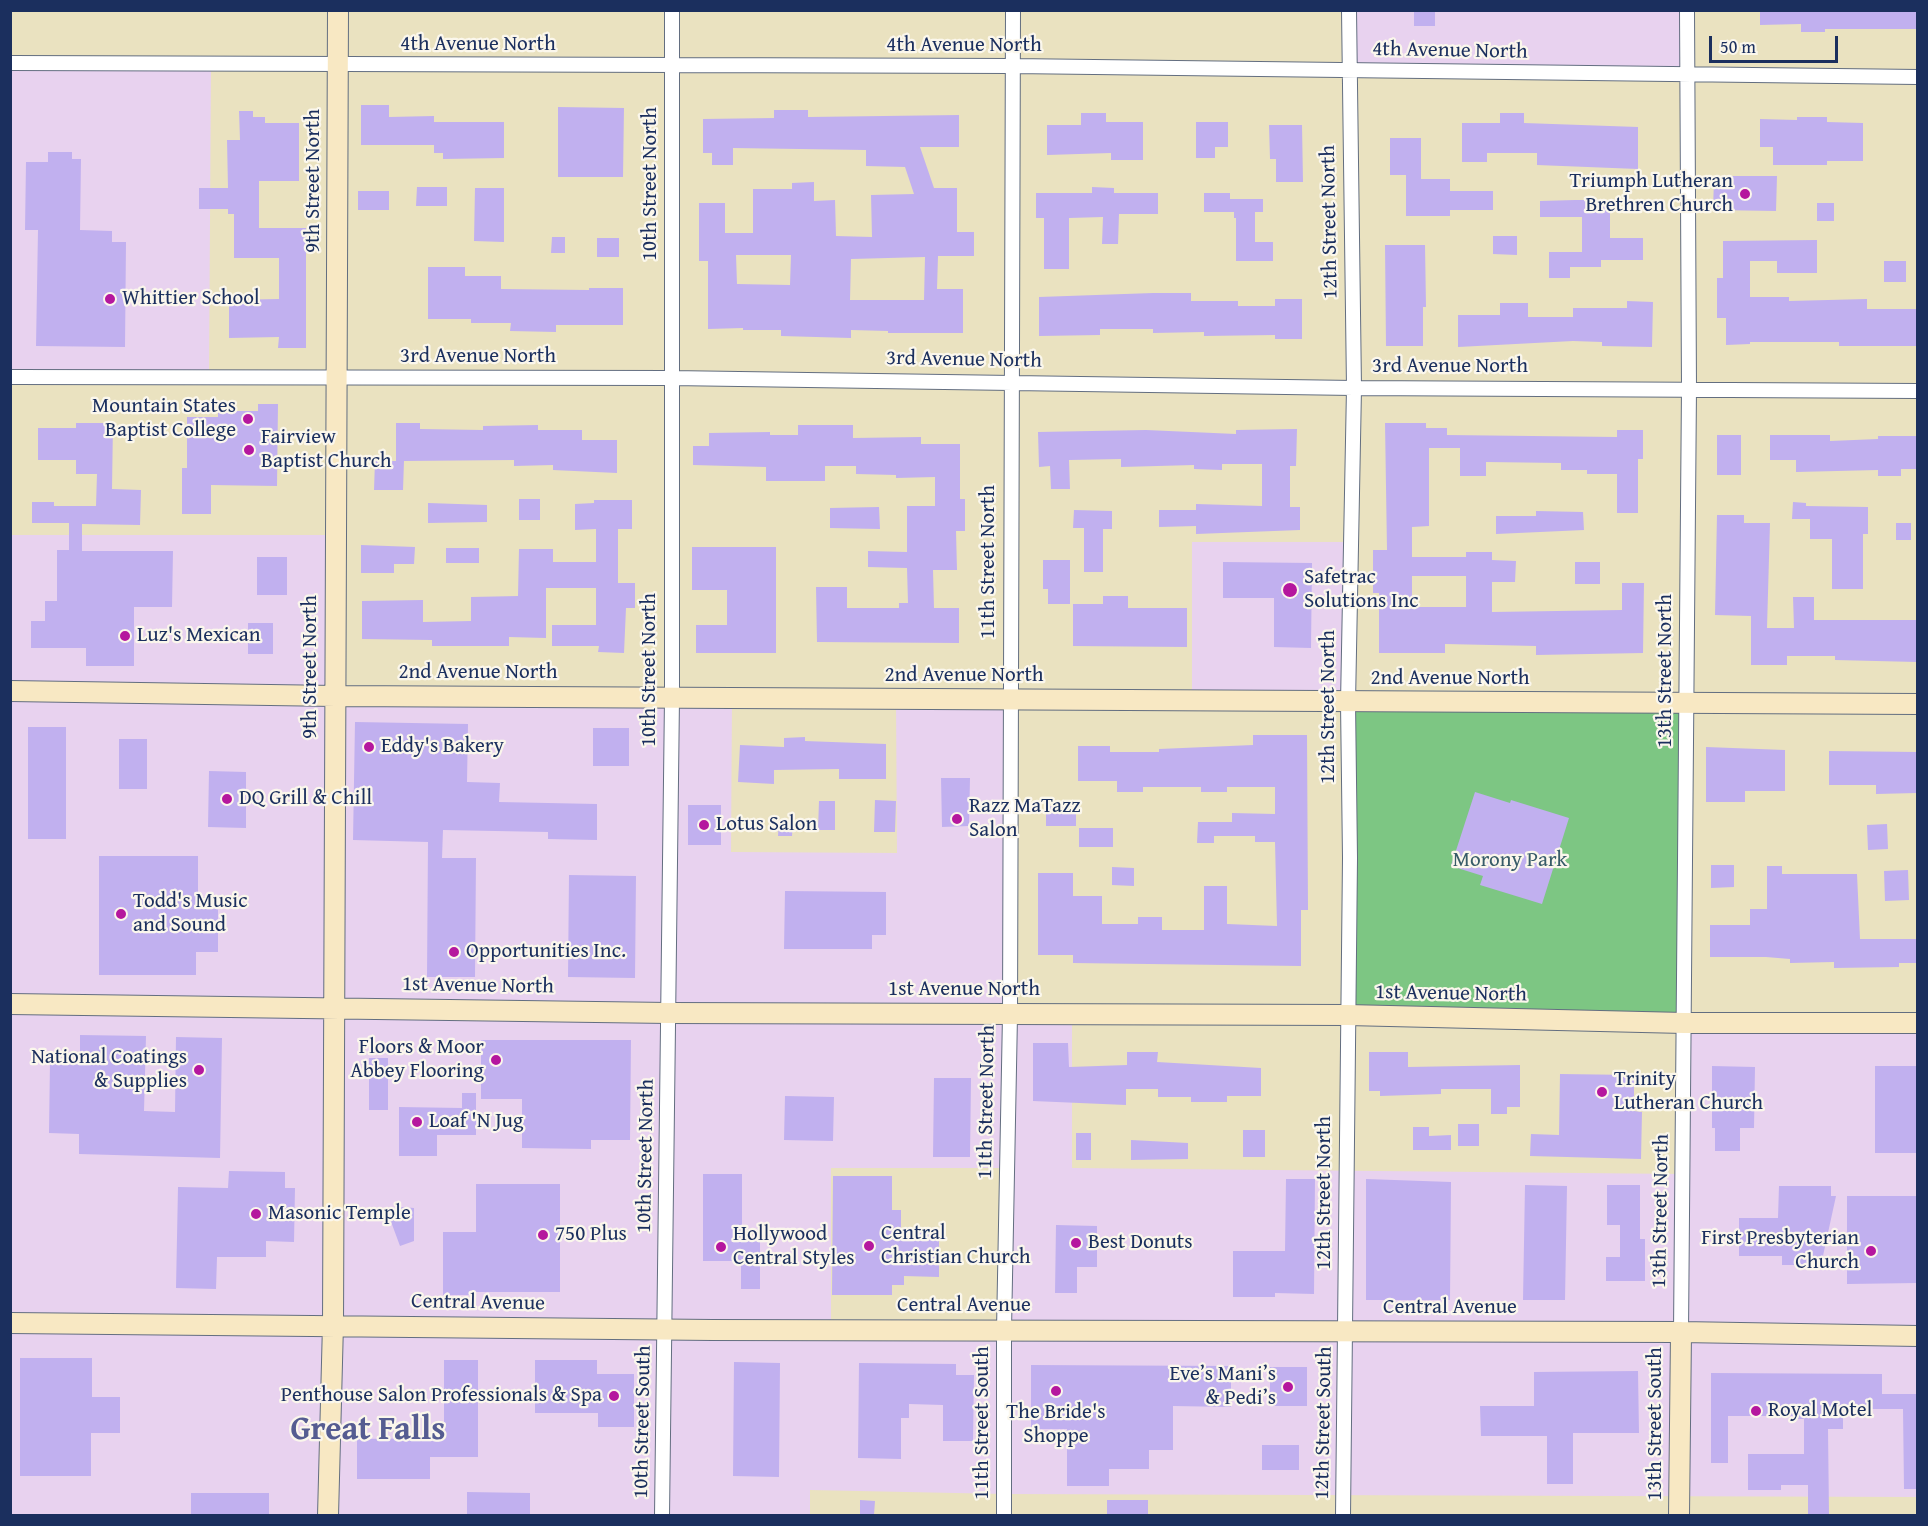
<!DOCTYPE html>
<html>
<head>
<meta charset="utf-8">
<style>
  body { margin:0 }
  #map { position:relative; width:1928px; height:1526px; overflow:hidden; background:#eae2c0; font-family:"Gentium Book Plus",serif }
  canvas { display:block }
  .frame { position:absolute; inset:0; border:12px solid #1b2f5e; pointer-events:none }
  .scale { position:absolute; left:1709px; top:36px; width:129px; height:27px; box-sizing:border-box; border:3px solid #1b2f5e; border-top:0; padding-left:8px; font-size:18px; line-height:21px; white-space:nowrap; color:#1b2f5e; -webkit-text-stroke:4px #fbf7ec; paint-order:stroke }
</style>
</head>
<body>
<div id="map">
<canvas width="1928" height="1526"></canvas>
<div class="frame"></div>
<div class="scale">50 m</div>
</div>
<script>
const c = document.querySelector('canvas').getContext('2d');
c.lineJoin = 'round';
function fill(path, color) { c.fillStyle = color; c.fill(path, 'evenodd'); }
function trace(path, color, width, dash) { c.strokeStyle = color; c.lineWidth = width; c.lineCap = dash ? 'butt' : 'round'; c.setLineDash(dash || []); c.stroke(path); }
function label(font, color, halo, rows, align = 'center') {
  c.font = font + ' "Gentium Book Plus",serif'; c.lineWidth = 4.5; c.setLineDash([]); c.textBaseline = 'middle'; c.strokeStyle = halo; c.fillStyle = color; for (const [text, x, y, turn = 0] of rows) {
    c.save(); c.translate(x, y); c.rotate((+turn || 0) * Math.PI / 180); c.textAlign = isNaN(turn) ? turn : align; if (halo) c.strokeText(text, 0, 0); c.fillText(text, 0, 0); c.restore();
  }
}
fill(new Path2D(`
  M1349 11H1687V75L1349 70Z
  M11 63 211 64 209 378 11 377Z
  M10 535H337L335 696 732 698 731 852 897 853 896 700H1010V1014L1072 1015V1168L1682 1174 1684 1023H1917V1497L1004 1494 810 1490V1516L11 1515ZM831 1168H1007L1004 1330H831Z
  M1192 542H1351L1348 703 1192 702Z`), '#e8d2ef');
fill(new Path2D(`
  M1348 703H1687L1684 1023 1347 1015Z`), '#7dc683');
fill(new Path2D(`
  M1414 10H1435V26H1414Z
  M1760 10H1917V29H1825V32H1801V24L1760 25Z
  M361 105H389V117L434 116V122H504V158L443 159V153H434V145H361Z
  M558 107 624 108 623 177H558Z
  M774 110H808V117L959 115V147H920L934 188H957V232H974V256H938L937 289H963V333H888V331L851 330V338L781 336V330H743V328L708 329V261H699V203H725V233H753V189H792V183L814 182V201L835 200 836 236 872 237 871 195 914 194 905 167 866 166V150L733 148V165H712V153H703V119L774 118ZM736 255H791L790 285 737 284ZM925 257 924 300H850L851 259Z
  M239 111H253V117H265V123H299V181H259V228H306V348H278L279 337 229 338V300L279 299V258H234V214H228V209H199V188H228L227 140H240Z
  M1081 113H1106V122H1143V160H1111V153L1047 155V125H1081Z
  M1500 113H1524V123L1638 127V169L1537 165V153H1487V162H1462V123H1500Z
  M1797 117H1827V122L1863 123V161H1827V165H1773V147H1760V119L1797 120Z
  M1196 122H1228V147H1215V158H1196Z
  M1269 125H1302L1303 182H1276V159H1270Z
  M1390 138H1421V179H1450V191H1493V210H1450V216H1406V175H1390Z
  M48 152H72V159H81L80 230 112 231V242H126L125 347 36 346 38 230H25L26 162H48Z
  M1723 176H1777L1776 211 1713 210 1714 179H1723Z
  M417 187H447V206H416Z
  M1092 187 1114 188V193H1158V214H1119L1118 244H1102L1103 217 1069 218V269H1044V218H1036V193H1092Z
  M475 188H504V242L474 241Z
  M358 191H389V210H358Z
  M1204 193H1230V199H1263V212H1255V242H1273V261H1236V218H1234V212H1204Z
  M1575 200H1610V238H1643V260H1601V267H1570V278H1549V252H1582V217H1540V201Z
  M1817 203H1834V221H1817Z
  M1493 236H1517V255L1493 254Z
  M552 237H565V253H551Z
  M597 238H619V257H597Z
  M1817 240V273H1777V261H1750V297H1789V301L1867 299V309H1917V346H1839V342H1750V344L1726 345V318H1717V278H1723V241Z
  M1385 245H1425L1426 307H1423V346H1386Z
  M1884 261H1906V282H1884Z
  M428 267H465V276H501V289L589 290V288H623V325H556V332L510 331 511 323H471V319H428Z
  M1153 293H1191V301H1238V306H1275V299H1302V339H1275V335L1204 336V332L1153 333V329H1100V335L1039 336V297Z
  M1627 301 1653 302 1652 347 1602 346V342L1573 341 1458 347V315H1500V303H1528V317H1573V308H1627Z
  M258 404H278L277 486 211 485V514H182V468H187V417H218V411H258Z
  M76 423H113L112 489 141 490 140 525 82 524V551H173L172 607H134V666H86V648H31V621H45V601H57V550H69V523H32V502H54V506H96L97 474H76V460H38V428H76Z
  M396 423H420V429L483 430V426L538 425V430H582V440H617V473L553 470V465L514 466V460L404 461 403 490H374L375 461H396Z
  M1385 423H1426V428H1447V435L1617 437V430H1643V459H1638V513H1617V474H1587V470H1561V463L1486 462V476H1460V448H1429V526L1412 527V557H1466V552H1492V560L1516 561 1515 582H1492V612L1622 610V583H1644L1643 653 1536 655V646L1445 644V653H1379V593H1373V550H1387ZM1412 576H1466V607H1412Z
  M798 425H853V438L921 437V444H960V499H965V531H956L957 570H933L934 608H959V643L817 642 816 587H847V608H899V603H908L907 568 868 567V551L907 552V506H935V477L896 478V475L856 474V466H825V481H766V467L693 465V446H709V433L770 432V435H798Z
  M1297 429 1296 466H1290V507H1300V530L1196 534V526L1159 527V510H1196V504L1262 506V464H1222V470L1194 469V465L1121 467V459L1069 460 1070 489H1051L1050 466 1039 467 1038 432 1146 430 1236 434V430Z
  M1717 435H1741V475H1717Z
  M1770 435H1830V441L1878 439V436H1917V469H1901V476H1878V470L1796 472V460H1770Z
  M519 499H540V520H519Z
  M594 500H632V529H618V583H635V608H626L624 653 598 652 599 646H552V625H596V588H546V638L509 637V646H432V640L362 639V601L423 600V622L471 621V597L518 596 519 549H553V562H596V529L575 530V504L594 503Z
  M1793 502 1806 503V506L1868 507V534H1863V589H1832V539H1810V519H1792Z
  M428 503 487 505V522L428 523Z
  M879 507 880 529 830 528V508Z
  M1074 510 1112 511V529H1103V572H1084V528H1073Z
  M1536 511 1583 512 1584 530 1496 534V516H1536Z
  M1717 515H1744V523H1770L1767 628H1794L1793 597H1814V620H1917V662L1835 660V656H1787V665H1751V616L1715 615Z
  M1896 523H1911V540H1896Z
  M361 545 415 547 414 564H394V573H361Z
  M692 547H776V653H696V625H727V590H692Z
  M446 548H479V563H446Z
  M257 557H287V595H257Z
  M1043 560H1070V604H1048V589H1043Z
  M1223 562 1312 563 1311 648 1274 647V598H1223Z
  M1575 562H1600V584H1575Z
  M1103 596H1128V608H1187V647L1073 646V604H1103Z
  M248 623H273V654H248Z
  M355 722 468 724 467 782 500 783 499 802 597 804V840L548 839V832L443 830 442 858H476L475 977H427L428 842 353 840Z
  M28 727H66V839H28Z
  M593 728H629V766H593Z
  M1253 735H1307L1308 910H1301V966L1073 963V955H1038V873H1073V896H1102V924H1138V917H1162V930H1204V886H1227V924L1277 926 1275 842H1255V836H1214V843H1197L1198 822H1232V813L1275 814V787H1227V792H1201V787H1143V792H1117V781H1078V746H1110V752H1159V749L1253 745Z
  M805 737V741L886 744V779H839V769L774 770V784L738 782 740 745 784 747V738Z
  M119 739H147V789H119Z
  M1706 747 1785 750V791H1745V802H1706Z
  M1829 751 1917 752V793L1876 794V785H1829Z
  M209 771 246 772V828L208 827Z
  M941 778H970L969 826 942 827Z
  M1475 792 1510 803 1511 800 1569 818 1542 904 1480 885 1483 876 1451 866Z
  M875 800 896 801 895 832H874Z
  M819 801H835V830H818Z
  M688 805H721V845H688Z
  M1046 806H1076V826H1046Z
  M779 820H793L792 836H778Z
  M1887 824 1888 849 1868 850 1867 825Z
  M1079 828H1113V847H1079Z
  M99 856H198V897H218V952H196V975H99Z
  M1711 865H1734V887L1711 888Z
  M1767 866H1782V874H1857L1860 939H1917V963H1899V967L1834 968V962L1790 963V959L1766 957H1710V925H1750V909H1767Z
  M1112 867 1134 868V886L1112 885Z
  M1908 870 1909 900 1885 901 1884 871Z
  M569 875 636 876 635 978 568 977Z
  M785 891 886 892V935H872V949H784Z
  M80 1035 146 1036 144 1111 175 1112 176 1037 222 1038 220 1158 79 1154V1134L49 1133 50 1062 80 1063Z
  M481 1040H631L630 1140H591V1149L522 1148V1099H481Z
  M1033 1043H1068L1069 1067 1127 1065V1052H1158L1157 1062 1261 1068V1096H1227V1102H1191V1097H1158V1089H1126V1105L1033 1101Z
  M1369 1052H1408V1067L1520 1065V1107H1507V1114H1491V1089H1441V1094L1380 1096V1091H1369Z
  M369 1058H388V1110H369Z
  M1712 1066 1755 1067 1754 1128H1740V1151H1715V1128H1712Z
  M1875 1066H1917V1153H1875Z
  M1560 1074 1634 1075V1111L1642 1112 1641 1159 1530 1156 1531 1134 1559 1135Z
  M934 1078H971L970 1157H933Z
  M462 1093H476V1135H437V1156H399V1107L462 1108Z
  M785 1096 834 1097 833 1141 784 1140Z
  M1458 1124H1479V1146H1458Z
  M1413 1127H1429V1136L1451 1135V1150H1413Z
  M1243 1130H1265V1157H1243Z
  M1076 1133H1091V1160H1076Z
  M1131 1140 1188 1143V1159L1131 1160Z
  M229 1171 285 1172V1188H295L294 1242 266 1241V1257H217L216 1289 176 1288 178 1187 228 1188Z
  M703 1174H742V1241H760V1289H741V1261H703Z
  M833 1176H892V1210H901V1232H939V1277L904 1276V1285H892V1295H832Z
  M1286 1179H1315L1314 1294 1275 1293V1297H1233V1251H1285Z
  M1366 1179 1451 1182 1450 1300H1366Z
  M476 1184H560V1292H473V1295H443V1232H476Z
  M1525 1185 1567 1186 1565 1300H1523Z
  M1607 1185H1640V1239H1645V1281H1606V1257H1620V1225H1607Z
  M1779 1186H1831V1196H1836L1821 1265H1782V1256H1739V1218H1778Z
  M1847 1196H1917V1283L1847 1284Z
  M401 1207 414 1208V1241L400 1246 390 1219 401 1215Z
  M1056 1225 1097 1226V1267H1077V1293H1055Z
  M20 1358H92V1397H120V1433H91V1476H20Z
  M444 1360H478V1457H430V1479H357V1439L444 1438Z
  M535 1360H597V1374H634V1427H598V1413H535Z
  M734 1362 780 1363 779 1477 733 1476Z
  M859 1363 956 1364V1375H974L973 1441H943V1405L909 1404V1418H901V1459L858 1458Z
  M1031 1365 1231 1366V1407L1173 1406V1450H1149V1469H1109V1486H1067V1429H1031Z
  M1270 1367H1307V1406H1270Z
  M1638 1371 1639 1433H1573V1484H1547V1436H1481L1480 1406H1534V1372Z
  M1711 1373 1882 1374V1394H1917V1489H1904L1903 1409H1843V1429H1828L1829 1515H1808V1485H1781V1490H1748V1454H1804V1419H1796V1416H1728V1463H1711Z
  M1262 1445H1299V1470H1262Z
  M467 1492 530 1493V1515H467Z
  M191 1493H269V1515H191Z
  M860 1500 875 1501 874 1515H860Z
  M1107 1500H1148V1515H1107Z`), '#c1b0ef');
const street = new Path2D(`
  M10 63 1012 66 1918 77
  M10 377 671 378 1354 388 1918 391
  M1681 1332 1689 388 1687 10
  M662 1516 672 698V10
  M1004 1516V1330L1010 1015 1013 10
  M1343 1516 1350 858 1348 703 1354 388 1349 10`);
const secondary = new Path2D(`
  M10 691 335 696 1918 704
  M10 1004 669 1013 1347 1015 1684 1023H1918
  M10 1323 713 1330 1681 1332 1918 1336
  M328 1516 333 1324 338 10
  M1679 1516 1681 1332`);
trace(street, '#636e80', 16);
trace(secondary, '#636e80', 22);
trace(street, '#fff', 14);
trace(secondary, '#f8e8c3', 20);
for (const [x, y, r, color] of [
  [1745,194,6,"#b5179e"],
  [110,299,6,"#b5179e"],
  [248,419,6,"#b5179e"],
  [249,450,6,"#b5179e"],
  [1290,590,8,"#b5179e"],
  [125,636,6,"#b5179e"],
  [369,747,6,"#b5179e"],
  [227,799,6,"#b5179e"],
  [957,819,6,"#b5179e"],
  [704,825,6,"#b5179e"],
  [121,914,6,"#b5179e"],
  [454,952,6,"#b5179e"],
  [496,1060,6,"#b5179e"],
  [199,1070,6,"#b5179e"],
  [1602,1092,6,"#b5179e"],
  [417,1122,6,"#b5179e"],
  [256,1214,6,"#b5179e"],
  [543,1235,6,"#b5179e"],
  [1076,1243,6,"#b5179e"],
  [869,1246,6,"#b5179e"],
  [721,1247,6,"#b5179e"],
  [1871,1251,6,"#b5179e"],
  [1288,1387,6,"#b5179e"],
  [1056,1391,6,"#b5179e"],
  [614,1396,6,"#b5179e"],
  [1756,1411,6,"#b5179e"]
]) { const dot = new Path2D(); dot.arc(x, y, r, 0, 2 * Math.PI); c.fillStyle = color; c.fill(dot); trace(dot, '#fbf7ec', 2); }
label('21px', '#1b2f5e', '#fbf7ec', [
  ["4th Avenue North",478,45],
  ["4th Avenue North",964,46],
  ["4th Avenue North",1450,51,1],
  ["9th Street North",314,181,-90],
  ["10th Street North",651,184,-90],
  ["12th Street North",1330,222,-91],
  ["3rd Avenue North",478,357],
  ["3rd Avenue North",964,360,1],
  ["3rd Avenue North",1450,367],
  ["11th Street North",989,562,-90],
  ["9th Street North",311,667,-90],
  ["10th Street North",650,670,-90],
  ["13th Street North",1666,671,-90],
  ["2nd Avenue North",478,673],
  ["2nd Avenue North",964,676],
  ["2nd Avenue North",1450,679],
  ["12th Street North",1329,707,-90],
  ["1st Avenue North",478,986,1],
  ["1st Avenue North",964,990],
  ["1st Avenue North",1451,994,1],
  ["11th Street North",987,1102,-89],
  ["10th Street North",646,1156,-89],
  ["12th Street North",1325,1193,-90],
  ["13th Street North",1661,1211,-89],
  ["Central Avenue",478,1303,1],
  ["Central Avenue",964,1306],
  ["Central Avenue",1450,1308],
  ["10th Street South",643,1422,-89],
  ["11th Street South",983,1423,-90],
  ["12th Street South",1324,1423,-89],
  ["13th Street South",1656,1424,-90]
]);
label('21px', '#1b2f5e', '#fbf7ec', [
  ["Triumph Lutheran",1733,182,"right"],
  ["Brethren Church",1733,206,"right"],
  ["Whittier School",122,299],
  ["Mountain States",236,407,"right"],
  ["Baptist College",236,431,"right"],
  ["Fairview",261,438],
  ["Baptist Church",261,462],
  ["Safetrac",1304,578],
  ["Solutions Inc",1304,602],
  ["Luz's Mexican",137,636],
  ["Eddy's Bakery",381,747],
  ["DQ Grill & Chill",239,799],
  ["Razz MaTazz",969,807],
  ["Salon",969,831],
  ["Lotus Salon",716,825],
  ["Todd's Music",133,902],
  ["and Sound",133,926],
  ["Opportunities Inc.",466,952],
  ["Floors & Moor",484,1048,"right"],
  ["Abbey Flooring",484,1072,"right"],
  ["National Coatings",187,1058,"right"],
  ["& Supplies",187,1082,"right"],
  ["Trinity",1614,1080],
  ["Lutheran Church",1614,1104],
  ["Loaf 'N Jug",429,1122],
  ["Masonic Temple",268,1214],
  ["Central",881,1234],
  ["Christian Church",881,1258],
  ["750 Plus",555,1235],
  ["Hollywood",733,1235],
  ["Central Styles",733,1259],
  ["First Presbyterian",1859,1239,"right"],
  ["Church",1859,1263,"right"],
  ["Best Donuts",1088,1243],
  ["Eve’s Mani’s",1276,1375,"right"],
  ["& Pedi’s",1276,1399,"right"],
  ["Penthouse Salon Professionals & Spa",602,1396,"right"],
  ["Royal Motel",1768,1411],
  ["The Bride's",1056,1413,"center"],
  ["Shoppe",1056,1437,"center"]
], 'left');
label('21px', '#385c69', '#fbf7ec', [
  ["Morony Park",1510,861]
]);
label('bold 33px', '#555c91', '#fbf7ec', [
  ["Great Falls",368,1431]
]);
</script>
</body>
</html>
